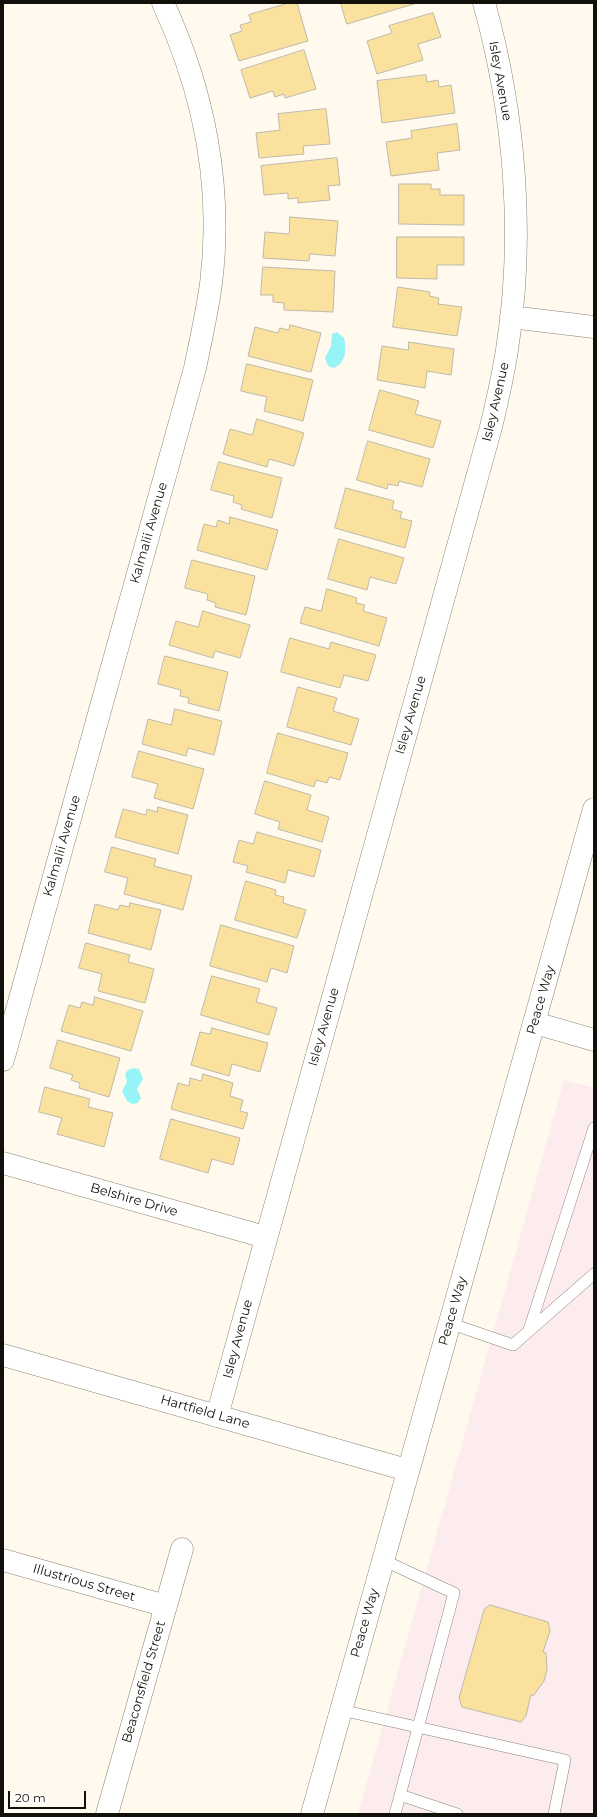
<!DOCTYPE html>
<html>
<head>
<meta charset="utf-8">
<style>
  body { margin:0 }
  #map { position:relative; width:597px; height:1817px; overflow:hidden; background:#fffaed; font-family:Montserrat,sans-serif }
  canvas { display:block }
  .frame { position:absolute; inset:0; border:4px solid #12100b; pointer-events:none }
  .scale { position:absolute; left:8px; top:1791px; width:78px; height:18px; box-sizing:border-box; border:2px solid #12100b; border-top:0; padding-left:5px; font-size:12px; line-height:14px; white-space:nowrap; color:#12100b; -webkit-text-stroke:3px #fff; paint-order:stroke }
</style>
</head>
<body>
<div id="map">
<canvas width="597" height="1817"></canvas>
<div class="frame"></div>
<div class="scale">20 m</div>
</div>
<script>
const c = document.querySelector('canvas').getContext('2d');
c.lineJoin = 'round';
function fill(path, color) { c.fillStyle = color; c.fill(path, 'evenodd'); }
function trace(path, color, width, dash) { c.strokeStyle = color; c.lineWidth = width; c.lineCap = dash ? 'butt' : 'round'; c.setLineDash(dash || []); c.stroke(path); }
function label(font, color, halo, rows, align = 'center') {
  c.font = font + ' Montserrat,sans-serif'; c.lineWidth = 3; c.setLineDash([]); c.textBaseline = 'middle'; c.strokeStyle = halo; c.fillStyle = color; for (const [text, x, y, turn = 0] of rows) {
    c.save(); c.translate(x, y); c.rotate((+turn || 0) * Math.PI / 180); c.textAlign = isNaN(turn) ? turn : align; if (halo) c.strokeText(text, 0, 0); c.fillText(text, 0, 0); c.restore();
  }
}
fill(new Path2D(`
  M564 1080 594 1088V1814H358Z`), '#fcecee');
fill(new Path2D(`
  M337 332 344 338C347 349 346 363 334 368L328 366 325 358 331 346 332 334Z
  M133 1068 139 1069 143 1079 137 1089 141 1098 138 1103 132 1104 127 1101 122 1091 127 1082 125 1074 128 1070Z`), '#96f4f7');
const building = new Path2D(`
  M289 3H297L308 41 239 61 230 35 242 31 240 25 251 22 249 15Z
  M341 3H417L347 24Z
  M433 13 441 37 418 44 423 60 377 74 367 41 392 33 389 26Z
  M304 50 316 89 285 98 284 94 275 97 273 91 250 98 241 70Z
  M426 75 427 82 438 80 439 87 451 85 455 113 382 123 377 81Z
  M326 109 330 144 303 146 304 154 259 158 256 133 280 130 278 114Z
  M457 124 460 150 437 153 439 170 391 176 386 142 412 138 411 131Z
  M337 158 340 185 328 186 330 200 298 203V198L288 199V193L264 195 261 166Z
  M399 184H431V189H440V195H464V225L399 224Z
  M290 217 338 221 335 256 310 254 309 261 263 258 265 232 289 234Z
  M397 237H464V265H437V279L397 278Z
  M263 267 335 271 333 312 284 310V303L273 302V295H261Z
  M398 287 430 292 429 296 439 298 438 304 462 307 457 336 393 327Z
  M290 325 321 333 311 372 248 356 255 327 278 333 280 328 289 330Z
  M409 342 454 349 451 375 427 371 425 388 377 380 382 346 408 350Z
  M247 364 313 380 303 421 264 411 267 397 241 391Z
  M380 390 419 401 415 414 441 421 433 448 369 430Z
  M257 419 304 433 294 466 269 459 267 467 223 454 230 429 252 435Z
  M368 441 430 459 422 487 399 481 398 486 388 484 387 489 357 480Z
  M219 462 282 478 272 518 241 509 242 505 233 502 234 496 211 490Z
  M346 488 394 501 392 509 402 512 400 518 412 521 405 548 335 528Z
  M230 517 278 530 267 570 197 550 204 524 216 527 218 520 229 524Z
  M339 539 404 558 396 584 370 577 367 590 328 579Z
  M192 560 255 576 246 615 215 607 216 603 207 600 208 594 185 588Z
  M327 589 357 598 356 603 365 605 363 611 387 618 379 646 300 623 305 607 321 611Z
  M203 611 250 625 240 658 215 651 213 658 169 645 176 621 198 627Z
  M290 638 329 649 331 642 376 655 368 681 344 675 340 688 281 672Z
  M165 656 228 672 219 711 188 703 189 698 180 696 181 690 158 684Z
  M298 687 337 698 333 711 359 719 351 745 287 727Z
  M175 709 222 721 214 755 188 748 186 756 142 744 148 719 171 725Z
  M278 733 348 753 340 780 329 777 327 783 316 780 314 787 267 773Z
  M139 751 204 769 193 809 154 798 158 784 132 777Z
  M265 781 311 795 307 810 329 817 322 842 278 829 280 822 255 814Z
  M158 807 188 815 178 854 115 837 123 809 146 815 147 809 157 812Z
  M257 832 321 850 314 877 288 870 285 883 246 872 248 866 233 862 239 840 253 844Z
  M112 847 156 859 154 866 192 876 183 910 124 894 128 878 105 872Z
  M246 881 276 890 275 895 284 897 283 903 306 910 297 938 235 920Z
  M130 903 161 910 151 950 88 933 95 904 118 910 120 905 129 907Z
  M221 925 294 946 287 973 271 968 267 982 210 966Z
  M86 943 130 955 128 962 154 969 145 1003 98 991 102 974 79 968Z
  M212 976 260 989 256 1002 277 1008 269 1035 201 1015Z
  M95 997 143 1011 131 1051 61 1031 69 1005 80 1008 82 1002 93 1005Z
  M212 1028 268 1043 260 1072 232 1064 229 1076 191 1065 200 1032 210 1034Z
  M58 1040 120 1058 109 1097 79 1088 80 1083 71 1080 73 1075 50 1068Z
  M203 1074 233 1083 230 1096 243 1100 240 1111 248 1113 243 1129 171 1109 178 1083 189 1086 190 1078 201 1081Z
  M45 1087 90 1099 88 1107 113 1113 104 1147 57 1134 62 1118 39 1112Z
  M171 1119 240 1138 233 1165 212 1159 208 1173 160 1159Z
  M490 1605 548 1622 550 1631 543 1652 546 1653 547 1670 544 1681 533 1696 531 1694 526 1716 521 1722 462 1707 459 1698 484 1610Z`);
fill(building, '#fae29e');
trace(building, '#beb9a9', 1);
const service = new Path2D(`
  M449 1323 513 1345 594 1274
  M529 1330 594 1128
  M383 1560 454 1593 395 1814
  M341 1710 565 1760 554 1814
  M400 1795 457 1814`);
const minor = new Path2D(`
  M511 317 594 327
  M3 1060 195 368C201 340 207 312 211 284 223 187 204 91 163 3
  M3 1163 265 1237
  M217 1416 491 427C497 402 503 376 507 350 525 236 515 114 484 3
  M3 1560 166 1606
  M107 1814 182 1549`);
const tertiary = new Path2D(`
  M535 1023 594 1040
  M3 1355 407 1470
  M312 1814 594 809`);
trace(service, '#898474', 12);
trace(minor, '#898474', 23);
trace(tertiary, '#898474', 23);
trace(service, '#fff', 11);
trace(minor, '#fff', 22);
trace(tertiary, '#fff', 22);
label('13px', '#12100b', '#fff', [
  ["Isley Avenue",500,81,80],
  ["Isley Avenue",496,402,-77],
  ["Kalmalii Avenue",149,533,-74],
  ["Isley Avenue",411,715,-74],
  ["Kalmalii Avenue",62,846,-74],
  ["Peace Way",541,1000,-74],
  ["Isley Avenue",324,1027,-74],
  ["Belshire Drive",134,1200,16],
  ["Peace Way",453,1311,-74],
  ["Isley Avenue",238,1339,-75],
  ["Hartfield Lane",205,1412,16],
  ["Illustrious Street",84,1583,16],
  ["Peace Way",365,1623,-74],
  ["Beaconsfield Street",144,1682,-74]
]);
</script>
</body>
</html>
